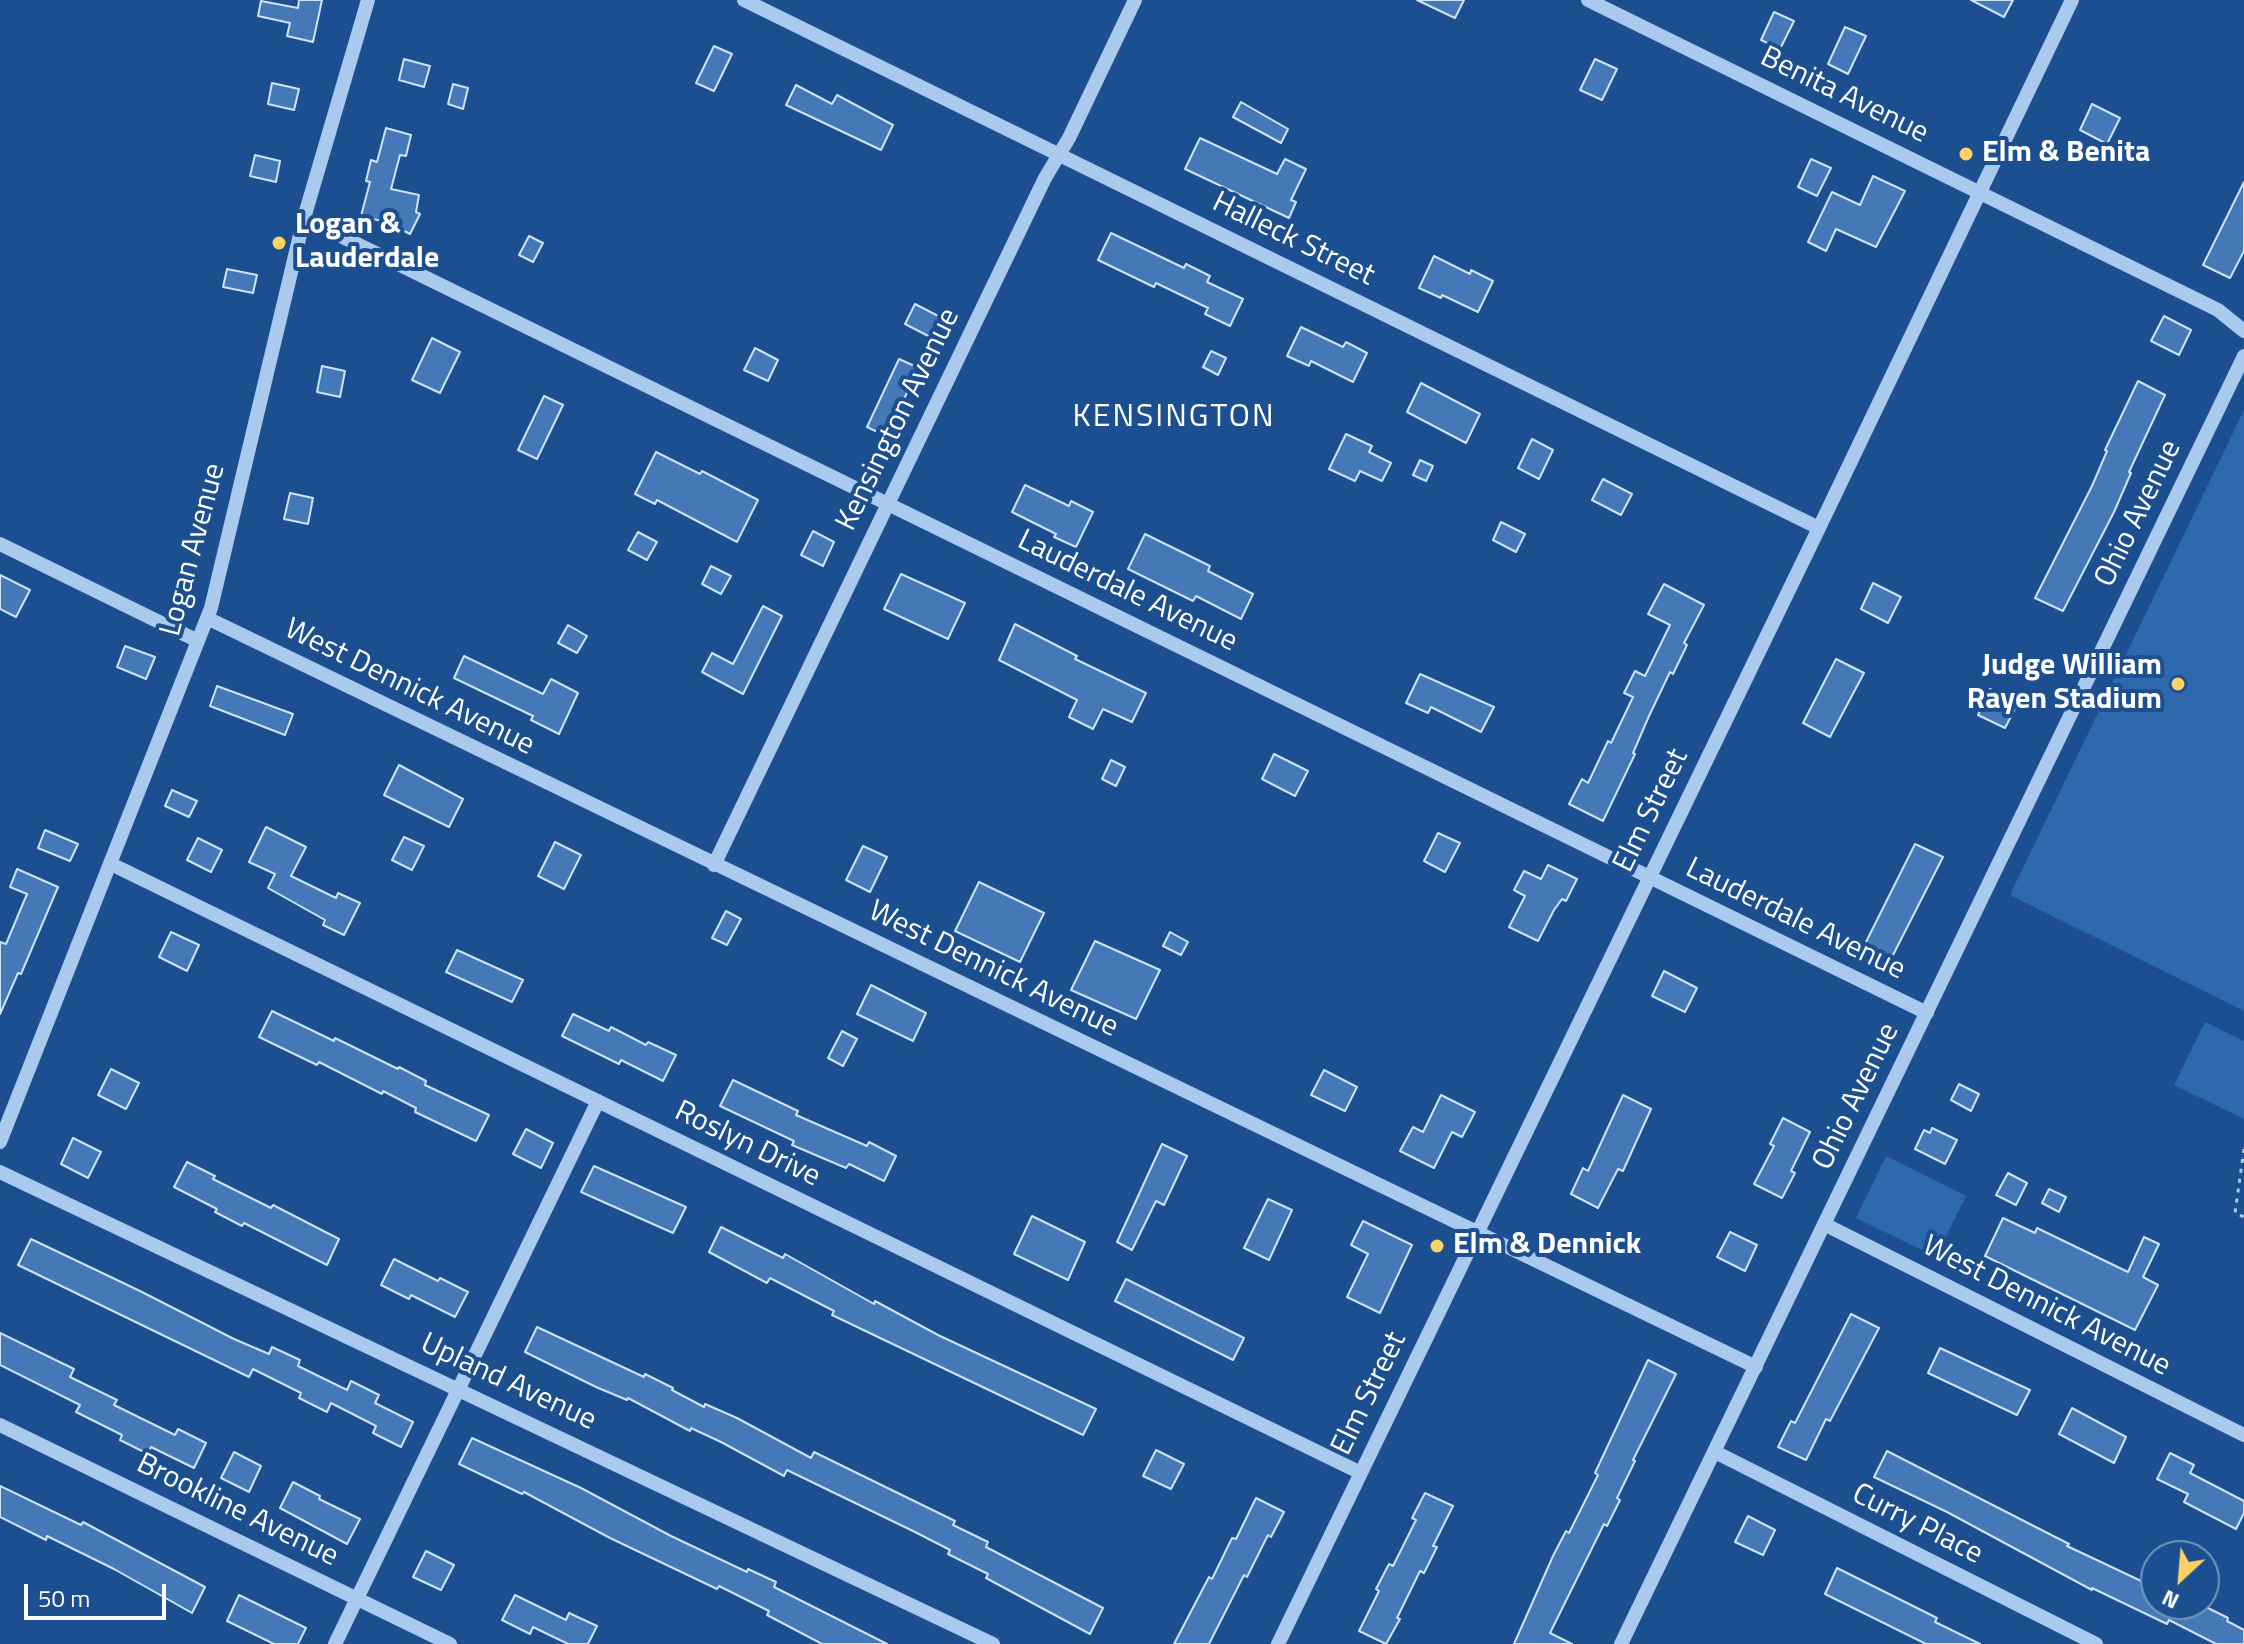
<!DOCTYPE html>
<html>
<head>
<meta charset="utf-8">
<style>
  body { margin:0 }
  #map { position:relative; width:2244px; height:1644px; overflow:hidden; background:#1b4f8f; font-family:"Titillium Web",sans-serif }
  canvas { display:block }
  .north { position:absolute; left:2140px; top:1540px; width:80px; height:80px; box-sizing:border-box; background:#1b4f8f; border:2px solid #7695bc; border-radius:50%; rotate:206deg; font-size:22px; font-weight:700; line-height:32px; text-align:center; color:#fff }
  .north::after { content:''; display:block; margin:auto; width:28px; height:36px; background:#ffd166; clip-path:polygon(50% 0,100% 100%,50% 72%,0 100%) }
  .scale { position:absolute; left:24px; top:1584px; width:142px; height:36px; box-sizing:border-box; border:4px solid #fff; border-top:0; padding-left:10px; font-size:24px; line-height:28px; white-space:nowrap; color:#fff; -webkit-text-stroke:6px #1b4f8f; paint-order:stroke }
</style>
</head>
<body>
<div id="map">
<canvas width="2244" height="1644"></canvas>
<div class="north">N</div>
<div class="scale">50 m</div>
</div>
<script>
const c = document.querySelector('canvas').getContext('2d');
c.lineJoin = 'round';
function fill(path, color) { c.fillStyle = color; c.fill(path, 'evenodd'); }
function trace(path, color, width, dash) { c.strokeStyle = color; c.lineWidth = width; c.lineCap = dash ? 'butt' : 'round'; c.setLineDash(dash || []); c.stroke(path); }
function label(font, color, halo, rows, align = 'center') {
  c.font = font + ' "Titillium Web",sans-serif'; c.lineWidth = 8; c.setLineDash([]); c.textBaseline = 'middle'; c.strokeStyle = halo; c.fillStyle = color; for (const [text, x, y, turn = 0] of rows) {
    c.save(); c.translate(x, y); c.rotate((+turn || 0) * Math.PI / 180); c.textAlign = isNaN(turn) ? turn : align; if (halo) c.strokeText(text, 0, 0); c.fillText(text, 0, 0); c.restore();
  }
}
fill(new Path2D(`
  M2244 410V1011L2010 895Z
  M2205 1022 2244 1041V1119L2174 1085Z
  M1886 1156 1966 1196 1936 1257 1856 1218Z`), '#2e69ad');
const building = new Path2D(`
  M299 0H322L313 42 287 36 290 23 258 16 261 1 298 8Z
  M1417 0H1464L1455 18Z
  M1971 0H2013L2004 17Z
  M1774 12 1794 21 1780 49 1761 40Z
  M1845 27 1866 36 1848 74 1828 64Z
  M714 46 732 54 714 91 696 83Z
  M404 59 430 66 424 87 399 80Z
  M1595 59 1617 69 1602 100 1580 90Z
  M272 83 299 89 294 110 268 104Z
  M453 84 468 88 463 109 448 104Z
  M796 85 832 104 837 95 893 125 881 150 786 105Z
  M1241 102 1288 129 1281 143 1233 117Z
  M2092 104 2120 118 2107 144 2080 130Z
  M386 128 411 135 406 156 400 155 391 189 419 195 416 212 420 214 410 234 389 223 361 216 370 182 366 181 371 160 377 162Z
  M1200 138 1277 174 1285 159 1306 169 1291 200 1296 202 1289 218 1185 169Z
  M255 155 280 161 276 182 250 176Z
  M1811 159 1831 168 1817 196 1798 187Z
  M1873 176 1905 191 1876 247 1836 229 1826 251 1808 242 1832 192 1860 205Z
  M2244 182V251L2230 278 2203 265Z
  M1111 233 1184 268 1186 264 1210 276 1207 282 1243 299 1230 326 1205 314 1208 308 1156 283 1154 287 1098 260Z
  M529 236 543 243 533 262 519 255Z
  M1434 256 1470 274 1471 270 1493 281 1478 312 1442 295 1441 298 1419 288Z
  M227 269 257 275 253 293 223 287Z
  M915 304 944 319 934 339 905 324Z
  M2164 316 2191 330 2179 355 2151 341Z
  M1301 327 1343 347 1346 342 1367 353 1353 382 1311 361 1309 366 1287 356Z
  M432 338 460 352 440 393 412 380Z
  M755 348 778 360 768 381 744 370Z
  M1211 351 1226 358 1218 375 1203 367Z
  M899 359 919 368 886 436 867 427Z
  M322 366 345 371 340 397 317 392Z
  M2138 381 2165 395 2129 472 2131 473 2114 512 2063 611 2035 598 2092 486 2107 451 2105 450Z
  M1421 383 1480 414 1466 443 1407 412Z
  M544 396 563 405 537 459 518 450Z
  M1346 434 1372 446 1369 452 1391 463 1382 481 1360 471 1355 481 1329 469Z
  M1532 439 1553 450 1539 479 1518 468Z
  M656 452 700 474 702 471 758 500 737 542 657 500 655 504 635 494Z
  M1420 460 1433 466 1426 481 1413 475Z
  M1603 479 1632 494 1621 515 1592 500Z
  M1025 485 1069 506 1071 501 1093 512 1076 547 1054 537 1056 534 1012 512Z
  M290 493 313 498 308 524 284 519Z
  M1501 522 1525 534 1516 552 1493 540Z
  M813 531 834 542 823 566 801 555Z
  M638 532 657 542 647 560 628 550Z
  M1145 534 1210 566 1208 571 1253 594 1241 619 1196 596 1193 601 1128 569Z
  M711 566 731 576 721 594 702 584Z
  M901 574 965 603 948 639 884 609Z
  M0 575 30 590 16 617 0 609Z
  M1873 583 1901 597 1888 623 1861 609Z
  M1664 584 1704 605 1684 643 1687 645 1673 674 1670 672 1649 716 1633 753 1635 754 1603 821 1569 804 1582 779 1588 783 1608 741 1611 743 1633 697 1624 693 1635 671 1645 676 1670 625 1648 614Z
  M763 606 782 616 743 694 702 672 712 653 733 664Z
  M1015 624 1077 656 1075 659 1146 693 1132 722 1103 709 1093 729 1069 717 1077 700 999 660Z
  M568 625 587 636 577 653 558 643Z
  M125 646 155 657 146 679 117 667Z
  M464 656 543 694 551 679 578 693 559 734 531 720 533 716 454 678Z
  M1836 659 1864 673 1830 737 1803 723Z
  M1420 674 1494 707 1481 732 1431 707 1428 713 1406 703Z
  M217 686 293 714 285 735 210 706Z
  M1990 689 2018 703 2005 728 1978 715Z
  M1274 754 1308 771 1295 796 1262 779Z
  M1111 760 1125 767 1116 786 1102 779Z
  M399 765 463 799 449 827 384 795Z
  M172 790 197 801 189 817 165 806Z
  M266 827 306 847 291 876 336 898 338 893 360 903 344 935 323 925 325 920 268 888 275 874 249 862Z
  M45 830 78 844 70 861 38 848Z
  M1438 833 1460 843 1445 872 1424 861Z
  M404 837 424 846 412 870 392 860Z
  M198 838 222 850 211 872 187 860Z
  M555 842 581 855 564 889 538 876Z
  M1915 844 1943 857 1891 959 1864 946Z
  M863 846 887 857 870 892 846 880Z
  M1548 865 1577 879 1566 901 1562 899 1554 910 1538 941 1509 927 1525 896 1514 890 1524 871 1541 879Z
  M17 869 58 887 21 974 18 973 0 1014V942L6 944 27 894 10 887Z
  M979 882 1044 913 1020 962 955 931Z
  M726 911 741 919 727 945 712 938Z
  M171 932 199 945 187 971 159 957Z
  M1170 932 1188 942 1181 955 1163 946Z
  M1095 941 1160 970 1136 1019 1071 990Z
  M457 950 523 980 512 1002 446 972Z
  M1664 971 1697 988 1685 1012 1652 996Z
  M871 985 926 1013 913 1041 857 1014Z
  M272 1011 334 1041 335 1038 398 1069 399 1067 426 1081 425 1085 489 1115 476 1141 415 1112 416 1108 383 1091 382 1094 319 1062 317 1065 259 1037Z
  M573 1014 609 1031 611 1027 646 1045 648 1042 676 1055 663 1081 621 1060 619 1064 562 1036Z
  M842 1031 857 1039 843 1066 828 1058Z
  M111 1069 139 1083 126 1109 98 1095Z
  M1324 1070 1357 1087 1345 1111 1311 1095Z
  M733 1080 798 1111 796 1115 867 1146 869 1142 896 1156 884 1181 849 1164 846 1168 792 1145 794 1141 720 1106Z
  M1959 1084 1979 1094 1971 1111 1951 1100Z
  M1441 1095 1475 1112 1462 1137 1452 1132 1434 1168 1400 1151 1413 1127 1423 1132Z
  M1623 1095 1651 1109 1623 1171 1618 1169 1598 1208 1571 1194 1583 1168 1588 1171Z
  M1783 1118 1810 1132 1791 1171 1795 1173 1782 1198 1754 1184 1774 1146 1770 1144Z
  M1932 1128 1957 1140 1945 1164 1915 1149 1924 1130 1930 1133Z
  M526 1129 553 1143 541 1168 513 1154Z
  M73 1138 101 1152 88 1178 61 1164Z
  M1162 1144 1187 1156 1164 1205 1156 1201 1132 1250 1117 1242Z
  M187 1162 215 1176 213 1179 271 1208 273 1205 339 1239 327 1265 244 1223 242 1226 215 1212 217 1209 174 1187Z
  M594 1166 686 1207 673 1233 581 1192Z
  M2008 1173 2027 1183 2016 1205 1996 1195Z
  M2049 1189 2066 1197 2059 1212 2042 1203Z
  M1268 1199 1292 1210 1269 1260 1244 1248Z
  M1032 1216 1085 1242 1068 1280 1014 1254Z
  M2003 1218 2035 1233 2037 1228 2128 1272 2144 1237 2159 1244 2143 1277 2158 1285 2135 1330 1985 1256Z
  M1363 1221 1412 1245 1380 1313 1347 1297 1368 1254 1351 1245Z
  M721 1227 783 1258 785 1254 874 1304 875 1301 938 1335 1096 1409 1083 1435 832 1315 834 1311 770 1278 767 1283 709 1252Z
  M1730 1232 1757 1245 1745 1271 1717 1257Z
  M31 1239 140 1291 234 1339 269 1354 272 1347 300 1360 298 1366 347 1390 351 1381 379 1395 375 1403 413 1422 401 1447 373 1433 376 1426 331 1403 327 1412 299 1398 301 1393 253 1369 249 1377 18 1265Z
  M394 1259 438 1281 440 1278 468 1292 455 1317 411 1295 409 1299 381 1285Z
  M1126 1279 1244 1338 1233 1360 1115 1301Z
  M1851 1314 1879 1328 1830 1421 1826 1419 1806 1460 1778 1447 1791 1421 1795 1423Z
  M537 1327 644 1377 645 1374 673 1388 672 1390 704 1407 705 1404 737 1418 811 1458 814 1452 955 1521 953 1525 988 1542 986 1547 1103 1608 1090 1634 986 1578 988 1574 948 1554 950 1550 915 1532 787 1470 784 1476 721 1442 691 1428 690 1431 628 1398 627 1400 596 1387 525 1352Z
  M0 1333 74 1369 70 1377 117 1400 114 1405 175 1435 178 1429 206 1443 194 1468 151 1447 148 1454 120 1440 122 1435 76 1412 80 1405 0 1365Z
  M1940 1348 2030 1390 2017 1415 1928 1373Z
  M1648 1360 1676 1374 1633 1460 1635 1461 1617 1498 1620 1500 1607 1526 1604 1524 1550 1633 1572 1644H1514L1553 1556 1566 1531 1569 1533 1598 1475 1595 1473Z
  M2072 1408 2126 1437 2114 1463 2059 1434Z
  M472 1438 581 1488 671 1536 747 1572 748 1569 776 1582 774 1587 887 1644H822L767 1615 769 1611 719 1586 717 1589 610 1538 524 1492 522 1494 459 1464Z
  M1156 1450 1184 1464 1171 1489 1143 1476Z
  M1887 1451 2069 1544 2067 1546 2156 1588V1604H2200L2228 1618 2227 1621 2244 1630V1644H2216L2169 1620 2167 1624 2092 1588V1590L1947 1512 1874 1477Z
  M234 1452 261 1466 249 1492 221 1478Z
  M2170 1453 2194 1465 2190 1473 2244 1501V1513L2236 1529 2184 1502 2188 1494 2157 1479Z
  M293 1482 320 1496 319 1499 360 1519 347 1544 280 1508Z
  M0 1486 81 1525 83 1522 205 1587 192 1613 114 1569 47 1536 46 1540 0 1517Z
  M1425 1493 1453 1506 1433 1546 1437 1547 1424 1573 1420 1571 1397 1618 1400 1619 1386 1644 1359 1631 1379 1591 1376 1589 1389 1564 1393 1566 1416 1520 1412 1518Z
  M1256 1498 1284 1512 1271 1537 1268 1535 1247 1577 1244 1575 1209 1644H1174L1209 1577 1212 1579 1232 1538 1236 1539Z
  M1748 1516 1775 1530 1763 1555 1735 1542Z
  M426 1551 454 1565 441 1590 413 1577Z
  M1837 1568 1937 1618 1935 1622 1980 1644H1926L1825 1594Z
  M239 1595 306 1628 298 1644H274L227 1621Z
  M515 1595 566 1620 569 1613 597 1626 588 1644H568L533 1627 530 1634 502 1620Z`);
fill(building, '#4478b7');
trace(building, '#cfe3fa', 2);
trace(new Path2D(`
  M2244 1149 2235 1213 2244 1217`), '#a9c9ee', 3, [4, 6]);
trace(new Path2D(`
  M744 0 1819 528
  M1588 0 2218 310 2244 331
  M304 218 1927 1013
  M0 544 198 641
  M207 618 1756 1367
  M111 864 1361 1473
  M714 865 1045 178 1069 138 1135 0
  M0 1142 211 608 304 218 368 0
  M0 1172 993 1644
  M1824 1224 2244 1435
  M0 1425 450 1644
  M1715 1452 2096 1644
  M335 1644 598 1101
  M1278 1644 1819 528 2072 0
  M1621 1644 2244 356`), '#a9c9ee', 14);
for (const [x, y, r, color] of [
  [1966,154,8,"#ffd166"],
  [279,243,8,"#ffd166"],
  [2178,684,8,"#ffd166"],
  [1437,1246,8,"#ffd166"]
]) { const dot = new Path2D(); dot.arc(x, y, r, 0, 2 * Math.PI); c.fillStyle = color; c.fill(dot); trace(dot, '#1b4f8f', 3); }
label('30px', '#fff', '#1b4f8f', [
  ["Benita Avenue",1844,96,26],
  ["Halleck Street",1293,240,26],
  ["Kensington Avenue",899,420,-64],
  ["Ohio Avenue",2139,514,-64],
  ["Logan Avenue",194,550,-75],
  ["Lauderdale Avenue",1127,592,26],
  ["West Dennick Avenue",409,688,26],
  ["Elm Street",1652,811,-64],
  ["Lauderdale Avenue",1795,920,26],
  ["West Dennick Avenue",993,970,26],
  ["Ohio Avenue",1857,1097,-64],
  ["Roslyn Drive",747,1145,26],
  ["West Dennick Avenue",2046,1307,27],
  ["Upland Avenue",508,1383,25],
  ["Elm Street",1370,1394,-64],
  ["Brookline Avenue",237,1511,26],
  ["Curry Place",1917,1525,27]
]);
label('bold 30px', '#fff', '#1b4f8f', [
  ["Elm & Benita",1982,154],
  ["Logan &",295,226],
  ["Lauderdale",295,260],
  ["Judge William",2162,667,"right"],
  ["Rayen Stadium",2162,701,"right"],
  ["Elm & Dennick",1453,1246]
], 'left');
c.letterSpacing = '2px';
label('32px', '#fff', '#1b4f8f', [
  ["KENSINGTON",1174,418]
]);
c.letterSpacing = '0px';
</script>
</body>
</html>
